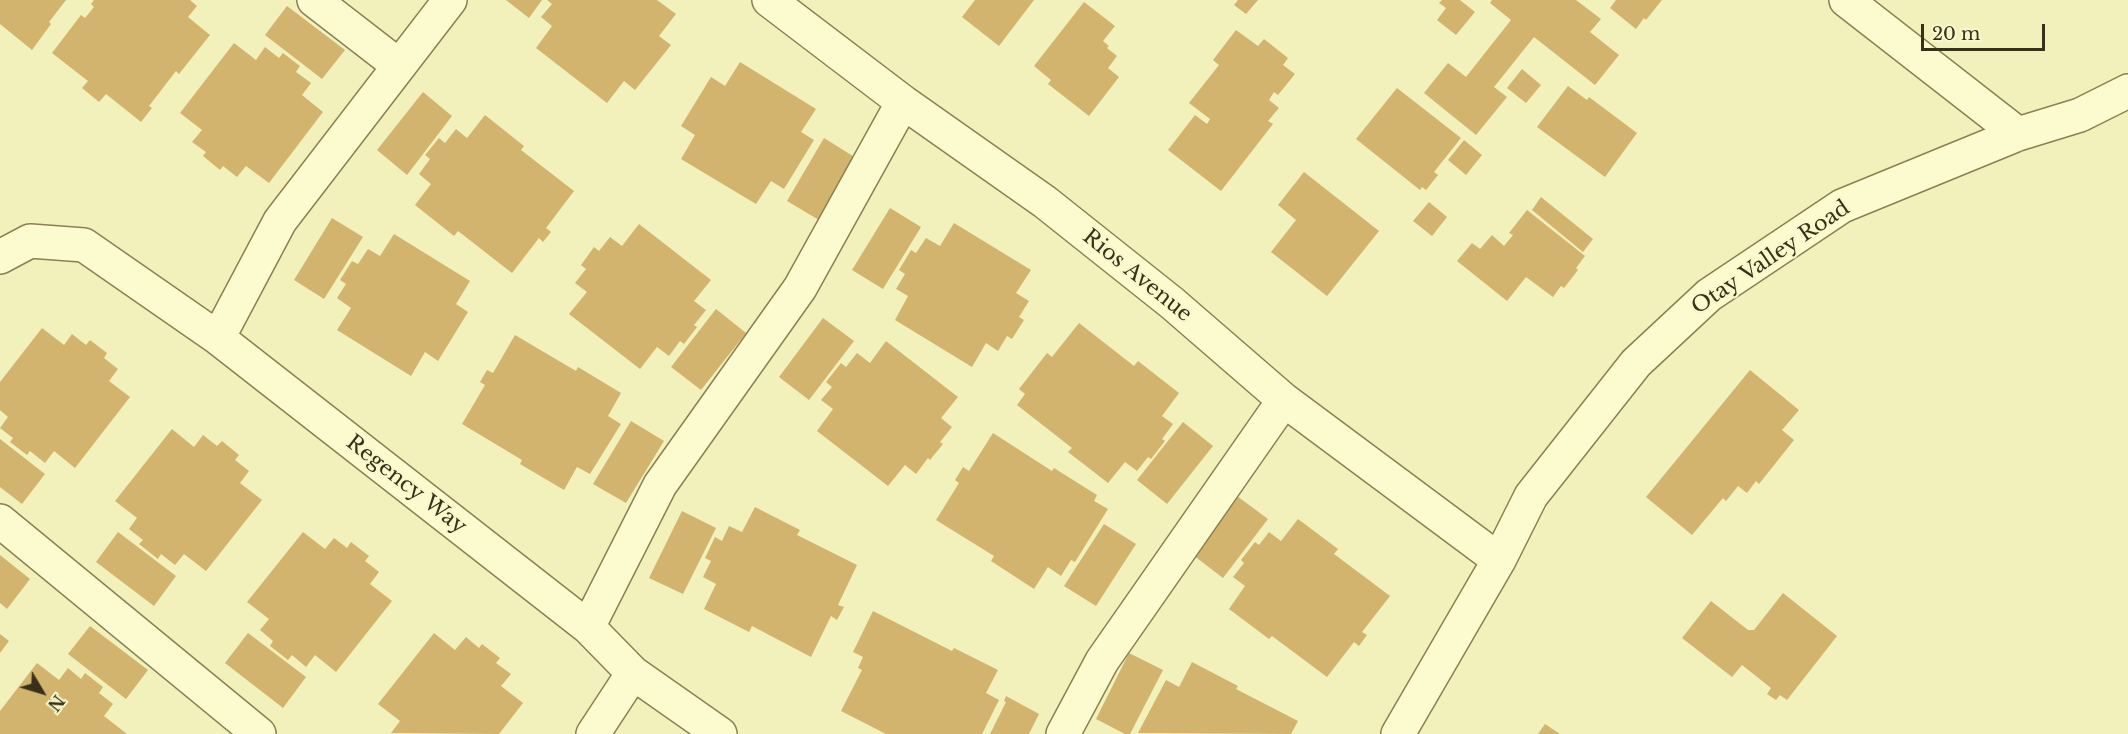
<!DOCTYPE html>
<html>
<head>
<meta charset="utf-8">
<style>
  body { margin:0 }
  #map { position:relative; width:2128px; height:734px; overflow:hidden; background:#f2f0bb; font-family:"Libre Baskerville",serif }
  canvas { display:block }
  .north { position:absolute; left:12px; top:662px; width:60px; height:60px; -webkit-text-stroke:4px #f8f8cc; paint-order:stroke; rotate:128deg; font-size:16px; font-weight:700; line-height:24px; text-align:center; color:#38311a }
  .north::after { content:''; display:block; margin:auto; width:21px; height:27px; background:#38311a; clip-path:polygon(50% 0,100% 100%,50% 72%,0 100%) }
  .scale { position:absolute; left:1921px; top:24px; width:124px; height:27px; box-sizing:border-box; border:3px solid #38311a; border-top:0; padding-left:8px; font-size:18px; line-height:21px; white-space:nowrap; color:#38311a; -webkit-text-stroke:4px #f8f8cc; paint-order:stroke }
</style>
</head>
<body>
<div id="map">
<canvas width="2128" height="734"></canvas>
<div class="north">N</div>
<div class="scale">20 m</div>
</div>
<script>
const c = document.querySelector('canvas').getContext('2d');
c.lineJoin = 'round';
function fill(path, color) { c.fillStyle = color; c.fill(path, 'evenodd'); }
function trace(path, color, width, dash) { c.strokeStyle = color; c.lineWidth = width; c.lineCap = dash ? 'butt' : 'round'; c.setLineDash(dash || []); c.stroke(path); }
function label(font, color, halo, rows, align = 'center') {
  c.font = font + ' "Libre Baskerville",serif'; c.lineWidth = 4.5; c.setLineDash([]); c.textBaseline = 'middle'; c.strokeStyle = halo; c.fillStyle = color; for (const [text, x, y, turn = 0] of rows) {
    c.save(); c.translate(x, y); c.rotate((+turn || 0) * Math.PI / 180); c.textAlign = isNaN(turn) ? turn : align; if (halo) c.strokeText(text, 0, 0); c.fillText(text, 0, 0); c.restore();
  }
}
fill(new Path2D(`
  M0 0H66L49 22 51 24 32 50 0 24Z
  M94 0H190L197 6 188 17 210 35 179 74 176 71 149 106 152 108 141 122 106 94 99 102 82 88 88 81 52 53 81 15 85 18 94 7 91 4Z
  M506 0H542L529 18Z
  M547 0H657L676 14 659 36 671 45 635 90 624 81 607 103 536 48 552 26 541 17 552 4Z
  M975 0H1034L999 46 962 17Z
  M1238 0H1258L1246 14 1234 5Z
  M1442 0H1460L1475 12 1456 35 1437 20 1446 8 1439 3Z
  M1492 0H1576L1601 19 1590 32 1619 55 1595 85 1534 37 1494 87 1507 97 1476 135 1424 93 1448 63 1466 77 1511 20 1490 3Z
  M1616 0H1662L1646 20 1644 18 1636 29 1610 8Z
  M1084 2 1115 26 1103 41 1109 46 1107 48 1117 56 1108 68 1119 77 1089 116 1048 84 1051 80 1034 66Z
  M287 6 345 50 322 79 265 35Z
  M1236 30 1258 46 1264 39 1288 58 1283 65 1295 74 1278 95 1274 92 1269 100 1279 108 1268 121 1273 124 1221 191 1168 150 1195 115 1207 124 1210 119 1189 103 1219 65 1213 60Z
  M234 43 256 60 265 47 279 58 283 53 300 66 296 72 311 83 302 95 323 112 269 183 246 166 237 177 223 166 220 170 203 156 206 152 192 142 202 130 180 113Z
  M740 62 816 109 801 132 814 140 784 189 771 181 756 204 681 159 695 135 681 126 711 77 725 86Z
  M1522 69 1541 85 1526 103 1507 88Z
  M1568 86 1587 100 1589 97 1637 133 1605 177 1537 127Z
  M1397 88 1461 138 1434 172 1438 175 1426 190 1422 187 1420 190 1356 139Z
  M423 92 452 116 407 175 377 150Z
  M485 115 524 146 521 150 574 191 546 228 551 232 543 242 539 238 512 273 458 231 454 236 415 205 431 184 419 174 430 159 425 155 439 138 445 143 456 129 467 138Z
  M824 138 856 158 819 220 787 201Z
  M1464 140 1482 155 1466 175 1448 160Z
  M1304 172 1379 231 1327 296 1271 252 1296 220 1278 205Z
  M1541 197 1593 239 1583 252 1532 210Z
  M1429 202 1447 217 1432 236 1413 221Z
  M890 208 921 227 883 289 852 270Z
  M1527 210 1585 256 1576 268 1578 270 1564 288 1561 286 1553 297 1526 277 1507 301 1457 261 1472 243 1480 249 1492 235 1504 246 1513 235 1509 233Z
  M332 218 363 237 324 299 294 280Z
  M954 223 1031 270 1016 293 1029 301 1019 317 1024 320 1012 339 1007 336 998 351 986 343 972 367 895 320 908 296 896 289 905 274 899 270 911 250 916 253 926 238 940 246Z
  M639 224 711 280 694 301 706 310 694 325 697 327 684 344 680 341 669 356 657 347 640 369 569 314 587 292 575 283 586 269 581 265 594 247 599 251 610 237 622 246Z
  M394 234 470 281 456 304 468 312 438 361 425 352 411 376 337 330 351 308 337 298 346 284 340 280 352 261 358 264 368 249 380 256Z
  M716 309 746 333 701 390 671 367Z
  M823 318 854 341 809 400 779 377Z
  M1079 323 1134 366 1138 361 1179 393 1162 416 1173 424 1162 439 1165 441 1151 459 1148 457 1137 471 1125 462 1108 483 1068 452 1072 448 1017 405 1025 394 1019 389 1047 353 1052 357Z
  M42 328 64 345 72 334 86 345 90 340 107 353 104 358 118 369 109 381 130 397 75 468 54 451 45 463 30 451 27 455 10 442 13 438 0 428 8 417 0 410V382Z
  M515 335 576 371 578 367 621 393 608 416 621 424 590 474 577 467 564 490 520 464 522 460 462 424 485 385 480 382 487 370 493 373Z
  M886 341 958 397 941 418 952 427 940 442 943 444 930 460 928 458 916 474 905 465 888 486 817 431 833 409 821 400 832 387 826 382 841 363 846 367 857 353 870 363Z
  M1750 370 1799 410 1782 430 1794 440 1759 484 1756 481 1747 493 1738 486 1726 501 1723 498 1692 535 1646 497Z
  M631 421 664 441 626 503 593 484Z
  M1183 422 1213 446 1167 504 1137 480Z
  M172 429 194 447 203 435 217 446 222 441 239 455 235 460 249 471 240 483 262 500 206 571 184 554 175 565 161 554 158 559 139 544 143 540 129 529 137 518 115 501Z
  M993 433 1052 471 1054 468 1097 495 1094 501 1108 509 1075 562 1071 560 1061 576 1048 567 1034 589 991 561 994 556 936 520 959 483 955 480 963 467 969 471Z
  M0 439 45 474 22 504 0 487Z
  M1237 496 1268 519 1223 578 1193 555Z
  M755 507 800 530 797 535 857 565 838 605 844 607 837 620 831 616 811 657 752 626 749 632 704 609 716 584 703 577 711 561 705 558 715 537 722 541 729 526 742 532Z
  M682 511 716 528 683 594 649 578Z
  M1298 519 1338 549 1334 554 1390 596 1362 632 1367 635 1359 646 1354 642 1327 677 1272 636 1269 639 1229 609 1245 586 1233 577 1244 563 1241 560 1255 542 1259 545 1269 532 1281 541Z
  M1104 524 1136 544 1096 606 1064 586Z
  M118 532 176 576 154 606 96 562Z
  M303 532 325 549 334 538 347 548 351 542 369 556 365 561 379 572 370 584 392 601 336 672 315 655 306 667 292 655 288 660 270 646 273 641 260 630 269 619 247 602Z
  M0 555 30 579 7 609 0 603Z
  M1783 593 1837 636 1787 700 1780 695 1776 700 1767 694 1771 688 1742 665 1732 677 1682 638 1711 601 1748 630H1754Z
  M873 611 952 651 954 648 998 670 986 693 999 700 982 734H886L841 711 862 670 858 668 863 657 853 652Z
  M90 626 148 670 126 699 68 654Z
  M248 633 306 677 283 708 225 663Z
  M434 633 455 650 466 637 479 648 482 644 500 658 496 663 511 674 501 686 523 703 499 734 391 733 400 721 378 704Z
  M0 634 9 641 0 653Z
  M1129 653 1163 670 1130 734H1125L1096 719Z
  M1192 662 1238 686 1236 689 1298 721 1291 734 1138 733 1166 680 1179 687Z
  M37 663 59 680 68 668 81 679 85 673 103 687 99 693 113 704 104 716 127 734H0V711Z
  M1006 696 1039 714 1029 734H990L1006 702 1004 701Z
  M1545 724 1560 734H1538Z`), '#d3b46e');
const minor = new Path2D(`
  M314 0 398 65
  M769 0 903 102 1045 202 1172 303 1284 400 1499 560
  M1846 0 2018 134
  M0 257 30 241 84 245 218 338 588 627 633 673 720 734
  M218 338 280 221 450 0
  M0 521 259 734
  M588 627 660 485 800 288 903 102
  M593 734 633 673
  M1063 734 1102 661 1284 400
  M1398 734 1499 560 1531 496 1636 363 1709 295 1842 206 2018 134 2080 115 2128 91`);
trace(minor, '#8a8054', 36);
trace(minor, '#fcfbcf', 33);
label('21px', '#38311a', '#f8f8cc', [
  ["Otay Valley Road",1771,258,-34],
  ["Rios Avenue",1137,276,39],
  ["Regency Way",406,485,38]
]);
</script>
</body>
</html>
